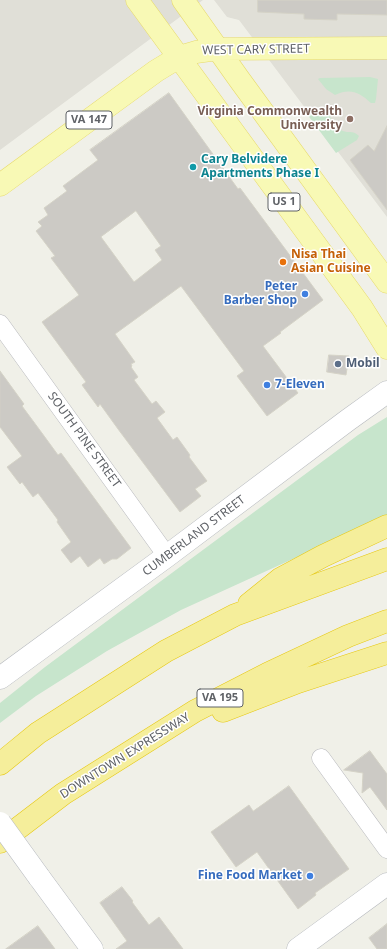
<!DOCTYPE html>
<html>
<head>
<meta charset="utf-8">
<style>
  body { margin:0 }
  canvas { display:block; background:#f0f0e8 }
</style>
</head>
<body>
<canvas width="387" height="949"></canvas>
<script>
const c = document.querySelector('canvas').getContext('2d');
c.lineJoin = 'round';
function fill(path, color) { c.fillStyle = color; c.fill(path, 'evenodd'); }
function trace(path, color, width, dash) { c.strokeStyle = color; c.lineWidth = width; c.lineCap = dash ? 'butt' : 'round'; c.setLineDash(dash || []); c.stroke(path); }
function label(font, color, halo, rows, align = 'center') {
  c.font = font + ' "Noto Sans",sans-serif'; c.lineWidth = 3; c.setLineDash([]); c.textBaseline = 'middle'; c.strokeStyle = halo; c.fillStyle = color; for (const [text, x, y, turn = 0] of rows) {
    c.save(); c.translate(x, y); c.rotate((+turn || 0) * Math.PI / 180); c.textAlign = isNaN(turn) ? turn : align; if (halo) c.strokeText(text, 0, 0); c.fillText(text, 0, 0); c.restore();
  }
}
fill(new Path2D(`
  M0 0H203L0 150Z
  M214 0H387V217L239 20 227 17Z`), '#e0dfd7');
fill(new Path2D(`
  M370 77 378 79 376 99 375 103H371C359 92 350 88 335 95L326 89 318 79 320 78Z
  M307 108 328 110C331 121 335 130 347 132 352 132 355 132 359 136L357 140 336 153 304 110Z
  M387 417V516L181 610 107 651 36 696 0 723V703L45 667 358 435Z`), '#c7e5cc');
const building = new Path2D(`
  M258 0H387V15L337 14V20L304 19V14L258 12Z
  M169 93 238 189 240 188 323 300 280 332 281 333 263 346 298 393 267 416 237 376 244 371 181 286 115 334 135 362 131 364 132 366 131 367 138 377 134 380 152 404 156 401 165 412 157 418 173 440 177 437 190 455 189 457 207 481 195 489 201 496 180 512 118 429 100 404 98 407 82 385 86 382 42 322 79 295 51 258 55 256 36 231 42 226 38 222 48 215 44 208 67 191 63 186 98 160 90 150ZM136 211 161 246 155 250 162 260 134 282 101 237Z
  M387 126V210L350 160 368 145 374 151Z
  M329 355 349 356 346 375 327 372Z
  M0 371 24 404 22 406 39 429 58 455 61 453 131 548 117 559H112L104 564 100 558 88 567 80 556 71 563 61 550 71 542 57 522 58 520 38 493 33 497 22 482 20 484 7 467 22 456 0 427Z
  M370 751 387 774V810L370 787 362 793 363 773 344 770Z
  M289 786 349 869 315 893 316 895 298 909 257 852 236 867 211 832 249 805 253 811Z
  M122 887 133 901 132 902 149 925 159 917 183 949H116L127 941 100 903Z
  M387 924V949H377L369 938Z
  M38 926 55 949H6Z`);
fill(building, '#cccac5');
trace(building, '#d5d3c7', 1);
const street = new Path2D(`
  M0 324 167 556
  M321 758 387 849`);
const secondary = new Path2D(`
  M0 678 167 556 348 420 387 392
  M39 877 92 949
  M298 949 387 884`);
const primary = new Path2D(`
  M137 0 362 308 387 348
  M183 0 239 79 387 282
  M0 185 156 71 179 57 196 52 218 49 387 48`);
const highway = new Path2D(`
  M249 604 280 579 323 556 387 526
  M223 711 298 682 387 653
  M0 764 38 733 166 651 235 615 387 559
  M0 842 63 794 195 711 267 674 348 636 387 621`);
trace(street, '#b8b9bd', 19);
trace(secondary, '#b6b9be', 23);
trace(primary, '#e7da6b', 23);
trace(highway, '#e6c813', 23);
trace(street, '#fff', 18);
trace(secondary, '#fff', 22);
trace(primary, '#f8f9b5', 22);
trace(highway, '#f5ee9b', 22);
const secondaryBridge = new Path2D(`
  M0 823 39 877`);
trace(secondaryBridge, '#b6b9be', 23, []);
trace(secondaryBridge, '#fff', 22);
for (const [x, y, r, color] of [
  [350,119,4,"#8d6e63"],
  [193,167,4,"#0f9aa8"],
  [283,262,4,"#e8710a"],
  [305,294,4,"#3f7fe0"],
  [338,364,4,"#5c6f8a"],
  [267,385,4,"#3f7fe0"],
  [310,876,4,"#3f7fe0"]
]) { const dot = new Path2D(); dot.arc(x, y, r, 0, 2 * Math.PI); c.fillStyle = color; c.fill(dot); trace(dot, '#fff', 1.5); }
for (const [x, y, w] of [
  [89,120,46],
  [284,202,32],
  [220,698,46]
]) { const box = new Path2D(); box.roundRect(x - w / 2, y - 9, w, 18, 3); c.fillStyle = '#fff'; c.fill(box); trace(box, '#5f6267', 1); }
label('bold 11px', '#5f6267', null, [
  ["VA 147",89,120],
  ["US 1",284,202],
  ["VA 195",220,698]
]);
label('12px', '#5f6267', '#fff', [
  ["WEST CARY STREET",256,50,-1],
  ["SOUTH PINE STREET",84,440,54],
  ["CUMBERLAND STREET",194,536,-37],
  ["DOWNTOWN EXPRESSWAY",125,756,-32]
]);
label('bold 12px', '#785e54', '#fff', [
  ["Virginia Commonwealth",342,112],
  ["University",342,126]
], 'right');
label('bold 12px', '#0d838f', '#fff', [
  ["Cary Belvidere",201,160],
  ["Apartments Phase I",201,174]
], 'left');
label('bold 12px', '#c56008', '#fff', [
  ["Nisa Thai",291,255],
  ["Asian Cuisine",291,269]
], 'left');
label('bold 12px', '#366cbe', '#fff', [
  ["Peter",297,287],
  ["Barber Shop",297,301],
  ["7-Eleven",275,385,"left"],
  ["Fine Food Market",302,876]
], 'right');
label('bold 12px', '#4e5e75', '#fff', [
  ["Mobil",346,364]
], 'left');
</script>
</body>
</html>
